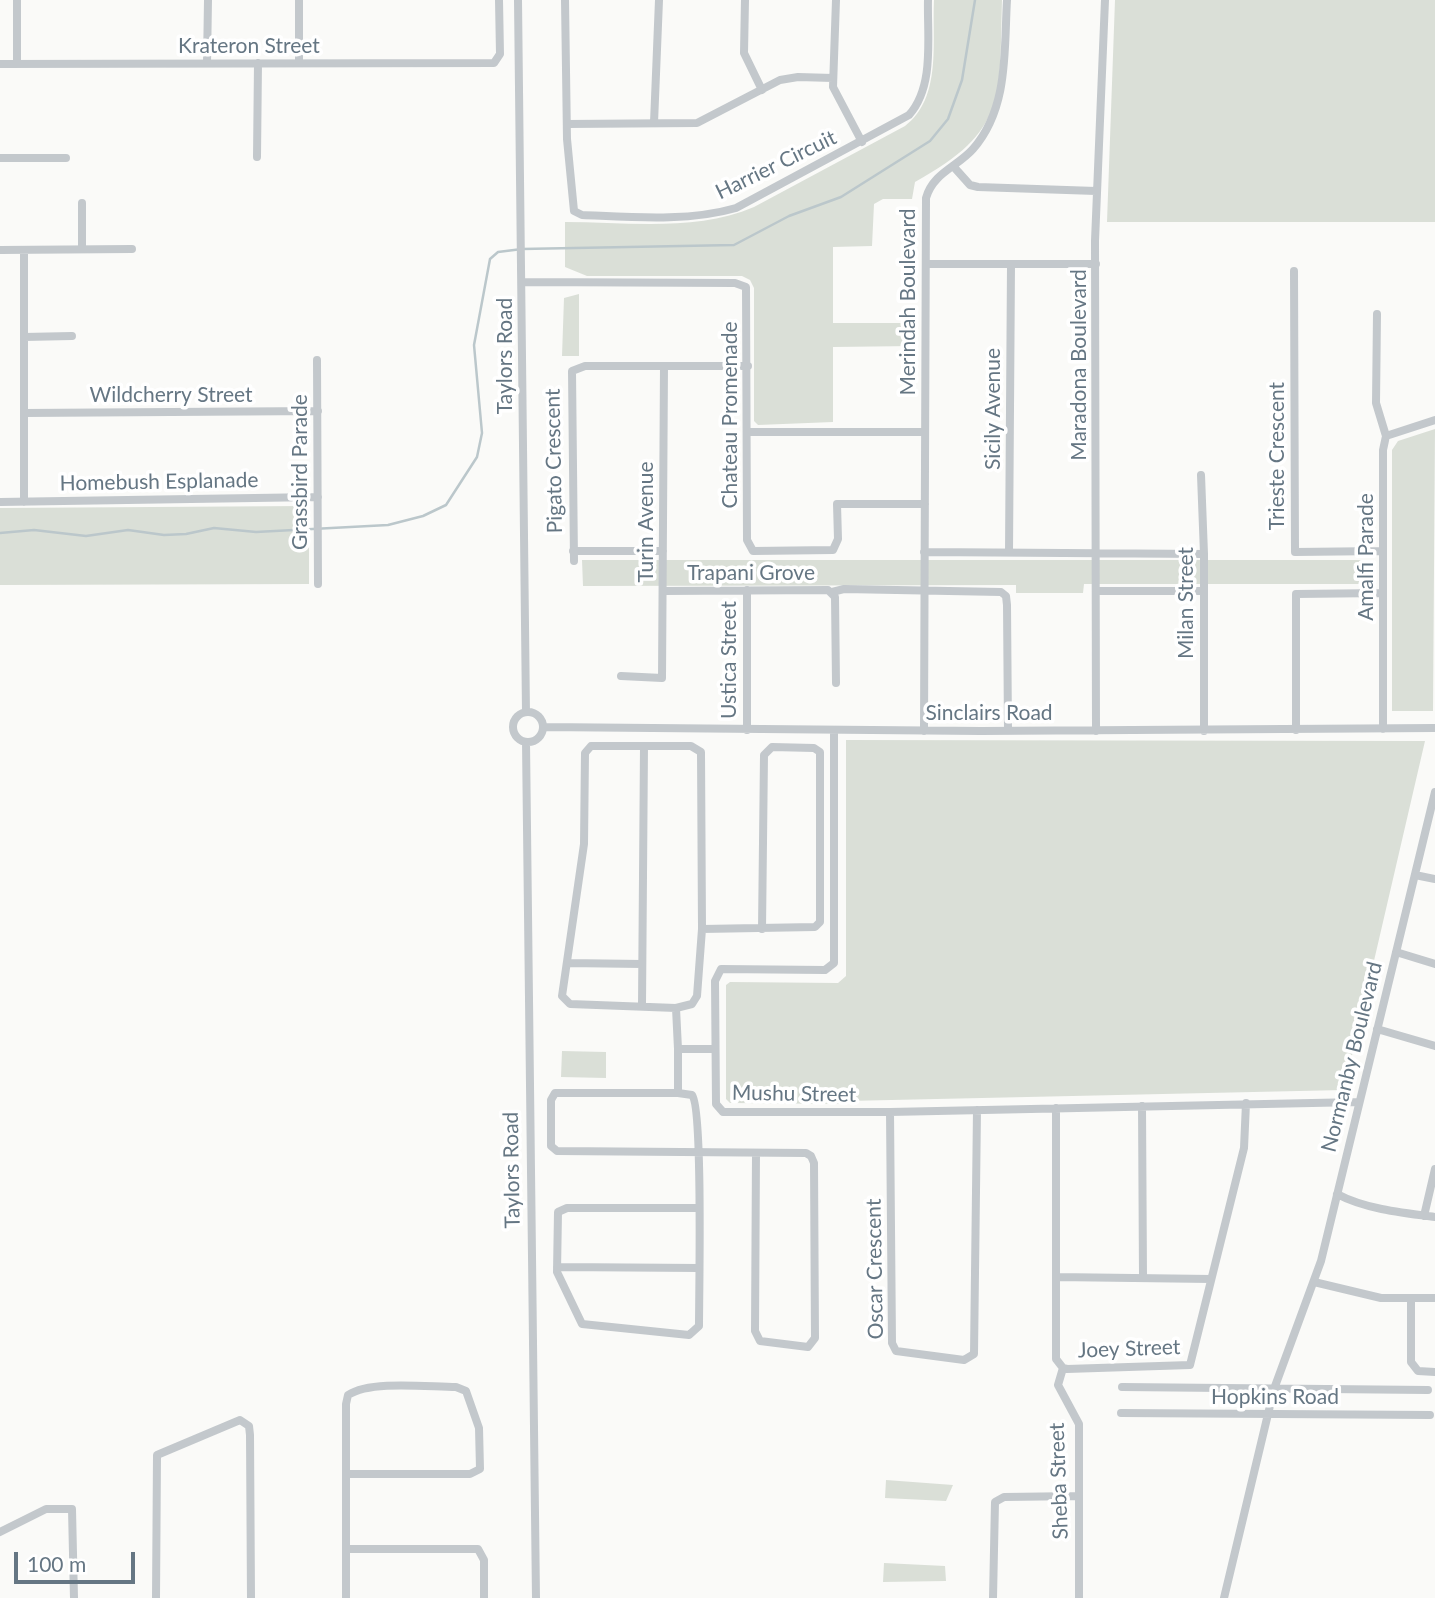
<!DOCTYPE html>
<html>
<head>
<meta charset="utf-8">
<style>
  body { margin:0 }
  #map { position:relative; width:1435px; height:1598px; overflow:hidden; background:#fafaf8; font-family:Lato,sans-serif }
  canvas { display:block }
  .scale { position:absolute; left:14px; top:1552px; width:121px; height:32px; box-sizing:border-box; border:4px solid #657683; border-top:0; padding-left:9px; font-size:21px; line-height:24px; white-space:nowrap; color:#657683; -webkit-text-stroke:5px #fff; paint-order:stroke }
</style>
</head>
<body>
<div id="map">
<canvas width="1435" height="1598"></canvas>
<div class="scale">100 m</div>
</div>
<script>
const c = document.querySelector('canvas').getContext('2d');
c.lineJoin = 'round';
function fill(path, color) { c.fillStyle = color; c.fill(path, 'evenodd'); }
function trace(path, color, width, dash) { c.strokeStyle = color; c.lineWidth = width; c.lineCap = dash ? 'butt' : 'round'; c.setLineDash(dash || []); c.stroke(path); }
function label(font, color, halo, rows, align = 'center') {
  c.font = font + ' Lato,sans-serif'; c.lineWidth = 7; c.setLineDash([]); c.textBaseline = 'middle'; c.strokeStyle = halo; c.fillStyle = color; for (const [text, x, y, turn = 0] of rows) {
    c.save(); c.translate(x, y); c.rotate((+turn || 0) * Math.PI / 180); c.textAlign = isNaN(turn) ? turn : align; if (halo) c.strokeText(text, 0, 0); c.fillText(text, 0, 0); c.restore();
  }
}
fill(new Path2D(`
  M934 0H1002C999 97 1008 131 915 182L912 199H883L874 204 872 246 833 247V323H914V346L833 347V422L758 425 754 421V288L750 280 742 276H587L565 267V222C627 222 696 232 754 207L905 126C942 98 932 42 934 0Z
  M1115 0H1435V222H1107Z
  M579 294V356H562L564 298Z
  M1435 429 1433 711H1392V450L1398 441Z
  M305 506 309 510V584L0 585V508Z
  M582 560H1374V584H1084L1083 593H1016V585L583 586Z
  M846 740 1425 741 1344 1090 846 1101 845 1104 730 1103 726 1099V985L730 982 838 983 846 976Z
  M562 1051 606 1052V1078L561 1077Z
  M886 1480 953 1485 946 1501 885 1498Z
  M884 1563 945 1566 946 1581 883 1582Z`), '#dadfd7');
trace(new Path2D(`
  M0 533 34 530 86 536 128 530 164 535 186 534 214 528 256 532 388 525 423 516 446 505 477 457 482 433 474 345 490 259 498 252 522 249 734 245 789 216 841 197 930 141 948 119 962 80 975 0`), '#bbc7cb', 2.5);
trace(new Path2D(`
  M17 0V64
  M299 0V63
  M518 0 526 712
  M565 0 567 139 574 211 582 215C631 217 688 222 736 208L909 115C935 86 927 36 928 0
  M745 0 744 53 762 90
  M836 0 833 87 862 142
  M207 63 208 0
  M0 64 494 63 500 54 499 0
  M654 123 659 0
  M567 124 697 123 780 80 798 77 833 78
  M257 157 258 63
  M0 158H66
  M953 166 970 185 978 187 1096 191
  M82 203V249
  M0 250 132 249
  M24 250V502
  M926 264H1096
  M1294 271 1295 552 1383 551
  M522 282 735 283 746 287 747 540 753 551 833 550 838 539 837 504H925
  M1377 314 1376 403 1386 436
  M24 337 72 336
  M317 360 318 584
  M24 413 318 411
  M748 432H925
  M1201 475 1204 554V731
  M0 502 318 497
  M573 551H663
  M924 552 1204 554
  M1009 552 1011 265
  M574 561 572 371 585 366H748
  M663 591 828 590 835 597 836 683
  M1096 591H1203
  M832 592 844 589 1001 592 1006 596 1007 605 1008 731
  M621 676 662 678 664 366
  M513 727a15 15 0 1 1 30 0a15 15 0 1 1-30 0Z
  M543 727 981 731 1435 728
  M1383 729V450L1386 436 1435 420
  M747 730V590
  M834 730V963L825 970 721 969 715 981 716 1104 723 1112H890L1359 1102
  M1296 730V594L1383 593
  M924 731 926 198C933 173 957 167 973 149 1009 108 1004 50 1007 0
  M1096 731 1095 241 1105 0
  M526 742 536 1598
  M1415 875 1435 879
  M702 929 815 927 820 922V752L814 748 772 747 764 755 762 929
  M1396 952 1435 964
  M567 963 642 964
  M642 1005 644 746
  M676 1008 692 1004 697 996 702 929 701 752 691 746H591L585 753 584 844 562 996 570 1004 676 1008 678 1049
  M1377 1029 1435 1046
  M678 1093H555L551 1100V1146L557 1151 806 1153 811 1156 814 1163 815 1338 808 1347 760 1341 755 1331 756 1153
  M1142 1106 1143 1277
  M1056 1108V1359L1063 1368 1067 1369 1190 1365 1244 1148 1246 1103
  M890 1112 892 1343 896 1351 964 1360 974 1354 977 1110
  M1337 1194C1365 1209 1403 1213 1435 1217
  M699 1208H567L558 1212 557 1272 582 1324 689 1335 699 1326C699 1294 703 1108 692 1095L678 1093V1049H715
  M1424 1216 1435 1169
  M557 1267 699 1268
  M1056 1277 1211 1279
  M1314 1282 1381 1298H1435
  M1411 1298V1362L1418 1371 1435 1372
  M1063 1368 1058 1385 1079 1424V1598
  M1122 1387 1428 1390
  M1121 1413 1430 1415
  M346 1474H470L480 1469 479 1428 466 1391 456 1387C428 1387 371 1380 348 1395L346 1404V1598
  M0 1532 46 1509H72L74 1598
  M346 1549H478L484 1560V1598
  M156 1598 157 1455 240 1420 249 1426 250 1435 251 1598
  M993 1598 995 1502 1004 1497 1079 1496
  M1224 1598 1274 1389 1321 1261 1435 792`), '#c3c8cc', 8);
label('21px', '#657683', '#fff', [
  ["Krateron Street",249,46],
  ["Harrier Circuit",776,165,-26],
  ["Merindah Boulevard",908,302,-90],
  ["Taylors Road",505,356,-90],
  ["Maradona Boulevard",1079,365,-90],
  ["Wildcherry Street",171,395],
  ["Sicily Avenue",993,409,-90],
  ["Chateau Promenade",730,415,-90],
  ["Trieste Crescent",1277,456,-90],
  ["Pigato Crescent",554,461,-91],
  ["Grassbird Parade",300,472,-90],
  ["Homebush Esplanade",159,482,-1],
  ["Turin Avenue",646,522,-90],
  ["Amalfi Parade",1366,557,-90],
  ["Trapani Grove",751,573],
  ["Milan Street",1186,603,-90],
  ["Ustica Street",729,660,-90],
  ["Sinclairs Road",989,713],
  ["Normanby Boulevard",1352,1057,-76],
  ["Mushu Street",794,1094,1],
  ["Taylors Road",512,1170,-91],
  ["Oscar Crescent",875,1269,-91],
  ["Joey Street",1129,1349,-2],
  ["Hopkins Road",1275,1397],
  ["Sheba Street",1059,1481,-92]
]);
</script>
</body>
</html>
